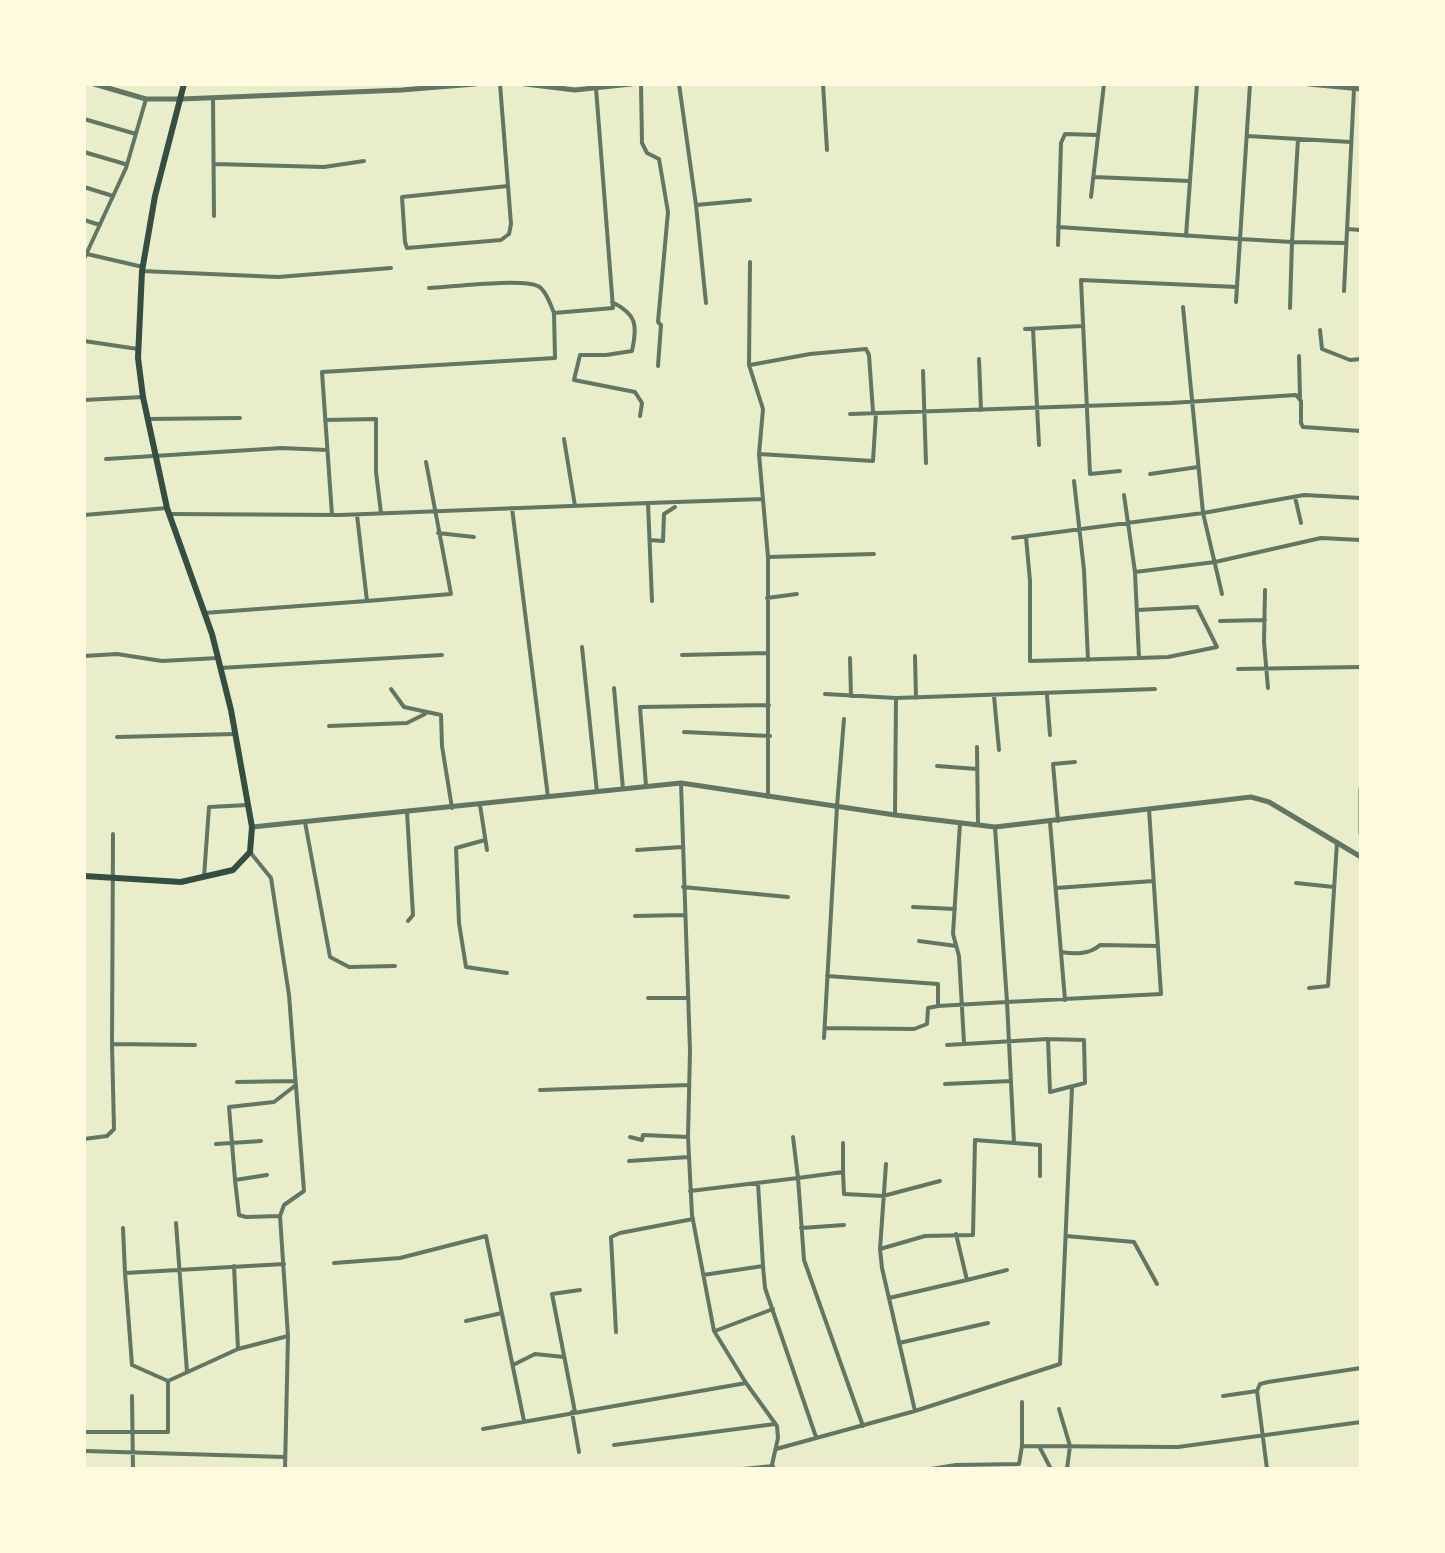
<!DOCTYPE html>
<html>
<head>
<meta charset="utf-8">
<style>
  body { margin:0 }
  #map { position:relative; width:1445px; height:1553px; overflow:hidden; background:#e9edc9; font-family:"Roboto Serif",serif }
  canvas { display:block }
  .frame { position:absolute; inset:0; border:86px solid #fefae0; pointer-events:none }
</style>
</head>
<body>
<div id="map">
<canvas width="1445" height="1553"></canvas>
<div class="frame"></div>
</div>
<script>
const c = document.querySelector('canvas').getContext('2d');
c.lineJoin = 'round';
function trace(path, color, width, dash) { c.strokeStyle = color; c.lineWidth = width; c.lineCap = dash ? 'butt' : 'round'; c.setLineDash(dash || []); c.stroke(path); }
trace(new Path2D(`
  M500 84 511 224 509 234 501 240 407 248 405 242 402 197 508 186
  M641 84 642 143 647 153 659 159 668 212 658 322 661 325 658 366
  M679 84 696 205 750 200
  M823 84 827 150
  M213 98 214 216
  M84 119 136 134
  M1247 136 1351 142
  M84 152 125 164
  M215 164 324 167 364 161
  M1094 177 1190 181
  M84 187 113 196
  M1091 197 1104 84
  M696 205 706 303
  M84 220 100 225
  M1058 227 1240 239 1250 84
  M1347 229 1361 230
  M1186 236 1197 84
  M1058 245 1061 143 1065 134 1098 135
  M87 254 143 267
  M84 259 126 168 146 99
  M750 262 749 365 763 409 759 454
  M142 271 278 277 391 268
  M429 288C451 287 521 278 538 286 546 290 551 306 554 313
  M1344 291 1354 89
  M612 302C636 314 638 324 632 351L606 355H580L574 380 635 392 642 403 640 416
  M1236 302 1240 239 1292 242 1298 139
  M1290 308 1292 242 1346 243
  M1025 329 1082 326
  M1033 329 1039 445
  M1320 330 1322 349 1350 360 1361 359
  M84 341 138 349
  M1299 356 1300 398
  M979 359 981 410
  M750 365 810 354 866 349 869 355 873 412
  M923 371 926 463
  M84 400 143 397
  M850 414 1171 403 1296 395 1301 401V423L1303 427 1361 431
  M147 419 240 418
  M325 420 376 419V472L381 513
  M564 439 575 506
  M106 459 282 448 327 450
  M1120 471 1090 474 1081 280 1237 287
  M1150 474 1198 467
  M1074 481 1084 570 1088 660
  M1295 497 1301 523
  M648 503 763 499
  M512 508 548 797
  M169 514 340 515 648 503 652 601
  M84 515 167 508
  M332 515 322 372 555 358 554 313 613 308 596 88
  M438 533 474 537
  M1026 537 1030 581V661L1139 658 1135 572 1124 495
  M1013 538 1203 513 1183 307
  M650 540 663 541 664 514 675 507
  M768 557 874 554
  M1135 572 1215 562 1321 538 1361 540
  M1265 590 1264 642 1268 688
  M1222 594 1203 513 1304 495 1361 498
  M767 598 797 594
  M367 601 451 594 426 462
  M1137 610 1197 607 1217 647 1168 657 1139 658
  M204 613 367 601 357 515
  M1220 621 1265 620
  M582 647 597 792
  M682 655 767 653
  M84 656 117 654 162 661 218 658
  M915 656 916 698
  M850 658 851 696
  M220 668 442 655
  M1238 669 1361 667
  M614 688 623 789
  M391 689 404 707 441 715 442 746 452 808
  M825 694 896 698 895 815
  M1047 695 1050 735
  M994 696 999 750
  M896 698 1155 689
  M329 726 407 723 425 714
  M684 732 770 736
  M117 737 235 734
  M977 747 978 825
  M937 766 977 769
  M681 783 690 1051 688 1137 692 1215 714 1331 746 1383 777 1426 778 1438 771 1469
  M646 786 640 707 769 705
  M768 797V557L759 454 873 461 876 413
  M480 805 487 850
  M407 812 413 915 408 921
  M1058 821 1053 764 1075 762
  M305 822 330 957 349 967 395 966
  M1050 822 1065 1000
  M960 823 953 934 959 956 964 1043
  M995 827 1007 1002 1161 994 1149 809
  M113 834 112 1044 195 1045
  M485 840 456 848 459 923 466 967 507 973
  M637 850 682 847
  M250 852 271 878 289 995 304 1191 284 1205 280 1216 288 1336 285 1469
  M204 877 209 807 248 805
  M1296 883 1334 887
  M683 887 788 897
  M1056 888 1153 881
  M913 907 955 909
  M635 916 684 915
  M919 941 956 946
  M1061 952C1074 954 1089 955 1100 945L1158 946
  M827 976 938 984V1006L1007 1002 1014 1143 975 1140 973 1235 925 1236 880 1249 882 1268 915 1411
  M1309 988 1328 986 1337 842
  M648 998H688
  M825 1028 914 1029 927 1024 928 1008 938 1006
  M824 1038 837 806 844 719
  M947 1045 1048 1039 1084 1040 1085 1083 1050 1092 1048 1039
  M237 1082 295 1081
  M945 1084 1011 1081
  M540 1090 689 1085
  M630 1137 642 1140 643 1135 688 1137
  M84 1139 107 1136 114 1129 112 1044
  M1014 1143 1040 1145V1176
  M216 1144 261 1141
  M629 1161 689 1157
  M843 1172V1143
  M267 1175 235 1180 229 1107 274 1102 296 1085
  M235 1180 239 1215 246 1217 280 1216
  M758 1183 763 1266
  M690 1191 798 1178 793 1137
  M176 1223 187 1372
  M123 1228 125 1273
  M801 1228 844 1225
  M1066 1236 1134 1242 1157 1284
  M880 1249 886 1164
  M334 1263 400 1258 486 1236 524 1421
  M234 1266 238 1349
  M703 1275 763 1266 765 1288 816 1437
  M967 1280 1007 1270
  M889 1298 967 1280 956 1234
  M466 1321 502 1313
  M715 1331 773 1309
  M616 1332 611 1237 620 1233 693 1219
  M899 1343 988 1323
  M513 1365 535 1354 564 1357
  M168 1381 132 1365 125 1273 284 1264
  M1257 1391 1267 1469
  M132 1396 133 1469
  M1223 1396 1257 1391 1260 1384 1268 1382 1361 1368
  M1022 1402V1446
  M1059 1409 1070 1446 1067 1469
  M572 1412 579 1452
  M575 1412 552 1294 580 1290
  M863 1426 804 1260 798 1178 843 1172 844 1194 883 1196 940 1181
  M483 1429 746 1383
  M84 1432H168V1381L238 1349 288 1336
  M614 1445 775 1424
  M1039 1446 1051 1469
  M776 1449 915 1411 1060 1364 1072 1088
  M85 1451 285 1457
  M743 1469 773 1466
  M931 1469 956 1465 1019 1464 1022 1446 1178 1447 1361 1422`), '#617663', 4);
trace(new Path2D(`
  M94 84 146 99H181L402 90 475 84
  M525 84 575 90 631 84
  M1309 84 1361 89
  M1361 789V833
  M252 827 681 783 895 815 995 827 1251 797 1269 802 1361 857`), '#617663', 5);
trace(new Path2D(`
  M84 876 181 882 233 870 250 852 252 827 231 710 212 634 167 508 143 397 138 358 142 271 155 196 184 84`), '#344e41', 6);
</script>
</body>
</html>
